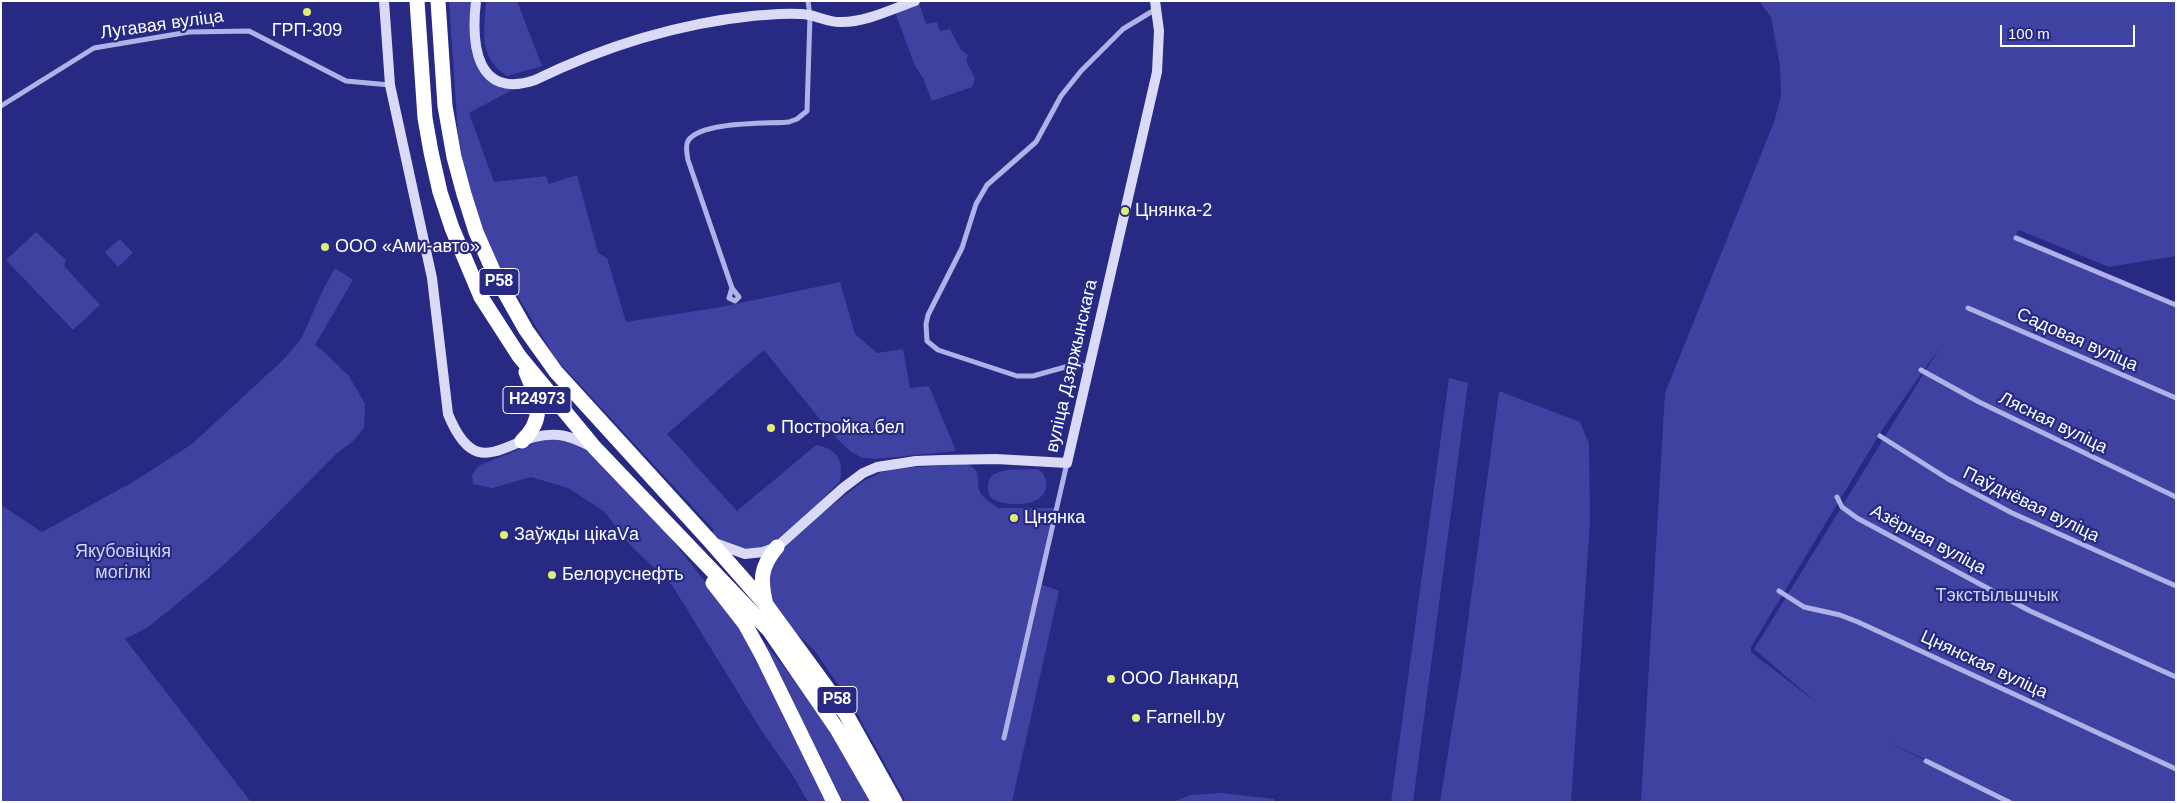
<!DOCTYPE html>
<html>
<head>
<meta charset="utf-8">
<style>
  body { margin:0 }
  #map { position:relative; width:2177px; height:803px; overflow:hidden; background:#272983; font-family:Arial,sans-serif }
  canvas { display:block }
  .frame { position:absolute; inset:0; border:2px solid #fff; pointer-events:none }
  .scale { position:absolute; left:2000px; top:25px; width:135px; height:22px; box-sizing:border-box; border:2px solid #fff; border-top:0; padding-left:6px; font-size:15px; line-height:18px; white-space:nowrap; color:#fff; -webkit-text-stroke:4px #272983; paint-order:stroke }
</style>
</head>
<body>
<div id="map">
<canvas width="2177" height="803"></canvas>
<div class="frame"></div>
<div class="scale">100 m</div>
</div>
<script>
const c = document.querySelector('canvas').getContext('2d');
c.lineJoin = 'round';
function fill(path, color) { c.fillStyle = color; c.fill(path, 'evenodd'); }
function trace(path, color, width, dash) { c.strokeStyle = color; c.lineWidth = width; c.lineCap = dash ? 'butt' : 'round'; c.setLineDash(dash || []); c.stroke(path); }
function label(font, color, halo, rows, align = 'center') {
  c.font = font + ' Arial,sans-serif'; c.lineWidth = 4.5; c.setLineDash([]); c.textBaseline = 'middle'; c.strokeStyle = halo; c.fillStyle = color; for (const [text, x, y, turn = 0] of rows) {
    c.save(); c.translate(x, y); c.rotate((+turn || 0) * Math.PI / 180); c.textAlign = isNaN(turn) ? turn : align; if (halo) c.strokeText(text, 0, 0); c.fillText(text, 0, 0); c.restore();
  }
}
fill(new Path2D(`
  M449 1H477L475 40 493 79 523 84 469 113 494 182 546 176 549 184 577 175 598 253 607 258 626 322 721 307 840 282 855 334 877 353 903 349 910 388 929 386 956 451 875 459 863 458 851 452 831 433 764 350 667 434 737 511 815 446 818 445C838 450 844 462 840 481L781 544 865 480 882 472 898 468 967 464C985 472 973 483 982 495 986 500 993 504 998 508H1056L1038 583 1059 591 1012 802H906L854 708 815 651 767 606 768 558 709 540 714 530 556 359 498 264 475 213 464 172 458 135Z
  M486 1H517L542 66 507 76C478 57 484 32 486 1Z
  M1759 1H2176V256L2109 267 2019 230 2016 234 2176 305V802H2007L2006 797 1888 742 2004 800 2005 802H1641L1665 393 1774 122 1781 96 1780 66 1771 17ZM1942 344 1754 649 1817 703 1751 652V647L1882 430Z
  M919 3 926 24 937 22 940 31 950 29 961 50 968 55 966 61 975 78 972 87 932 101 923 78 915 66 896 15 898 10Z
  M36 232 66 260 64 266 100 305 73 330 6 260Z
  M120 239 133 253 118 267 105 252Z
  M335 268 353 280 315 345 325 353 349 376 365 404 364 428 352 442 336 454 263 528 217 571 147 628 125 639 251 802H1V505L42 532 133 482 192 444 283 360 301 339 324 288Z
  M1449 378 1468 383 1413 802H1391Z
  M1499 391 1580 422 1589 444 1590 521 1571 802H1440L1461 673Z
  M566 439 588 448 669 536 732 616 758 662 830 802H808L792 774 761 730 672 585 625 540 605 512 568 488 531 477 492 488 473 484 472 475 478 466 542 440Z
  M1037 469C1043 472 1045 476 1046 482 1050 509 1001 508 990 497 979 464 1016 470 1037 469Z
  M759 635C800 688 844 741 873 802H843L818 751 797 715Z
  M1221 793 1274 799V802H1173L1191 795Z`), '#3f42a1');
trace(new Path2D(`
  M1 106 94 48 189 32 249 31 346 81 390 85
  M2016 238 2176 305
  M732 288 729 298 735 301 739 297 732 288 688 160C687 154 685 146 688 141 700 121 769 124 789 122L797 119 807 111 810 16 808 1
  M1968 308 2176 398
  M1089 367 1076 364 1033 376H1017L938 350 927 341 926 324 928 315 962 248 976 204 987 185 1036 142 1061 96 1081 71 1123 29 1156 9
  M1921 370 1979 402 2176 497
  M1880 436 1948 479 2012 513 2176 586
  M1837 497 1842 507 1857 518 2030 611 2176 677
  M1779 591 1804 607 1840 615 1858 622 2176 769
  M1004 738 1067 463
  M1926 761 2009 802`), '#b0b2e7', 5);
trace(new Path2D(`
  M384 1 390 85 432 278 448 414C479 490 508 430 559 435 571 436 582 442 592 447
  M476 1C471 44 476 100 535 80 603 47 676 24 752 16 770 15 791 12 809 15 820 17 830 23 842 22 866 22 892 9 915 1
  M712 542 745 554 763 552 777 547 843 488 863 473 877 467 916 461 943 460 996 459 1067 463 1157 72 1159 31 1155 1`), '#dadaf6', 10);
trace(new Path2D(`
  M417 1 425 118 431 152 440 192 452 228 481 297 519 356 595 448 769 630 837 729 879 802
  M438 1 445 106 454 157 464 194 476 232 495 275 526 330 556 372 709 540 767 606 846 714 895 802
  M522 441C546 418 538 400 526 372
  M713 583 745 624 762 655 834 802
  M766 605C760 580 760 567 777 547`), '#fff', 15);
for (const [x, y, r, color] of [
  [307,12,5,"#dfef76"],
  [1125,211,5,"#dfef76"],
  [325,247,5,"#dfef76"],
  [771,428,5,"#dfef76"],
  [1014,518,5,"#dfef76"],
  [504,535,5,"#dfef76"],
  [552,575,5,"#dfef76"],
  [1111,679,5,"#dfef76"],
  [1136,718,5,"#dfef76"]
]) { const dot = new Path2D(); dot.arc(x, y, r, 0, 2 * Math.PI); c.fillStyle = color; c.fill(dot); trace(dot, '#272983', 2); }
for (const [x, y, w] of [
  [499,282,40],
  [537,400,68],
  [837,700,40]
]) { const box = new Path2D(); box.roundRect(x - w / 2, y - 13.5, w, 27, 4); c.fillStyle = '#272983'; c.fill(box); trace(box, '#fff', 1); }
label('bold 16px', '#fff', null, [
  ["Р58",499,282],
  ["Н24973",537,400],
  ["Р58",837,700]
]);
label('18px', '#fff', '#272983', [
  ["Лугавая вуліца",162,25,-8],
  ["Садовая вуліца",2077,340,24],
  ["вуліца Дзяржынскага",1072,366,-77],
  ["Лясная вуліца",2053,423,26],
  ["Паўднёвая вуліца",2031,505,26],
  ["Азёрная вуліца",1928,540,28],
  ["Цнянская вуліца",1984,665,25]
]);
label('18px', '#fff', '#272983', [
  ["ГРП-309",307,31,"center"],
  ["Цнянка-2",1135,211],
  ["ООО «Ами-авто»",335,247],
  ["Постройка.бел",781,428],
  ["Цнянка",1024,518],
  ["Заўжды цікаVа",514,535],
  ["Белоруснефть",562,575],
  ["ООО Ланкард",1121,679],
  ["Farnell.by",1146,718]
], 'left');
label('18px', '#d4d5f6', '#272983', [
  ["Якубовіцкія",123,552],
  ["могілкі",123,573],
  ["Тэкстыльшчык",1997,596]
]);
</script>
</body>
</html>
